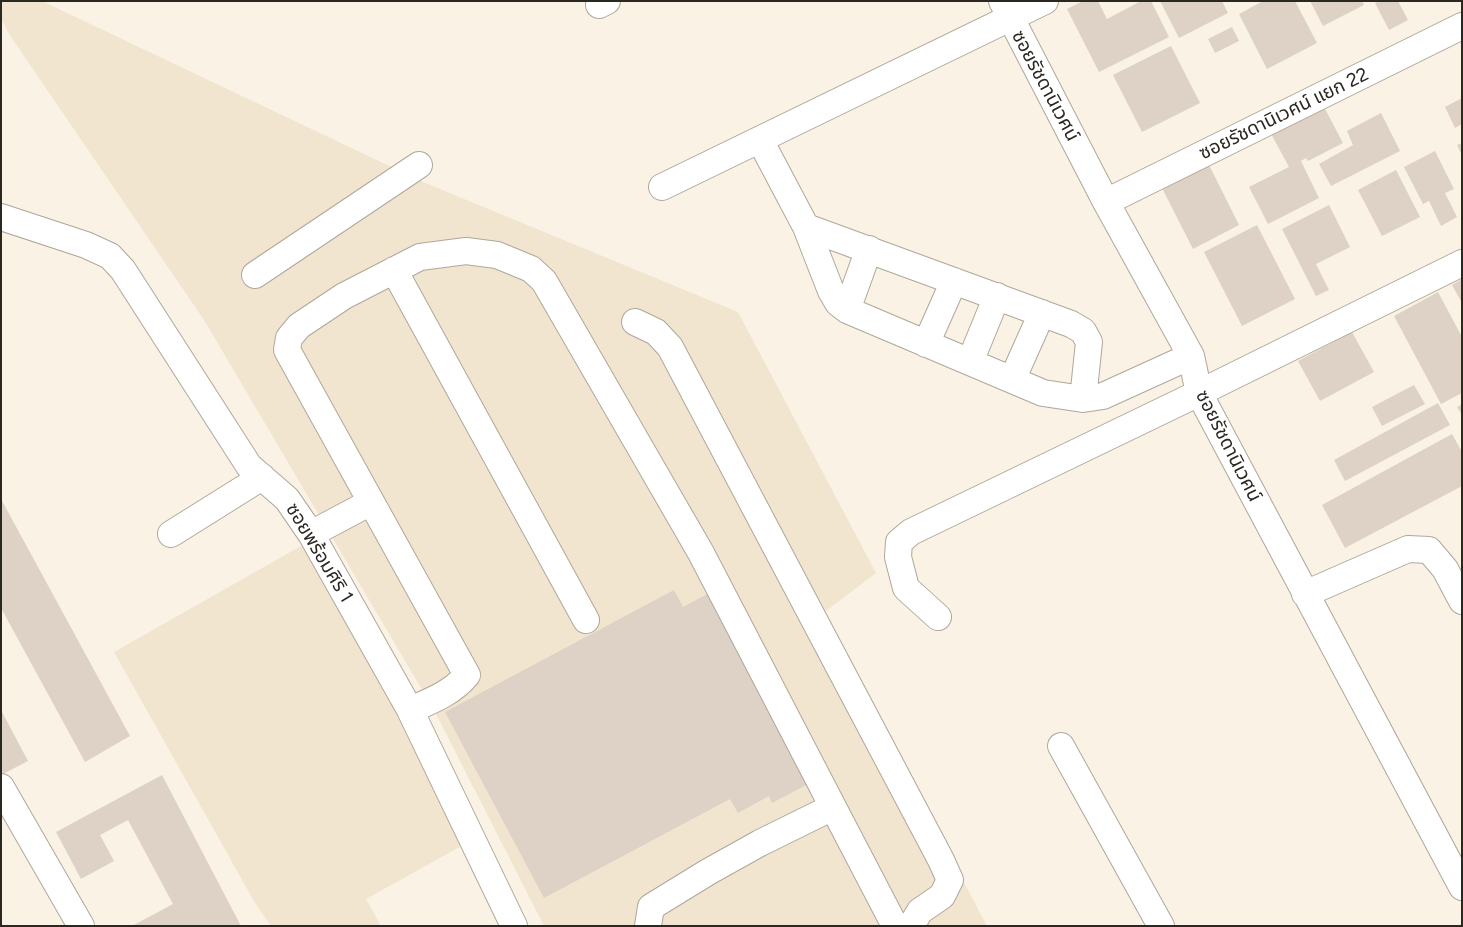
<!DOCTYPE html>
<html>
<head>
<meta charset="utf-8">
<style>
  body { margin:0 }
  #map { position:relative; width:1463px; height:927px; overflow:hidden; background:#faf2e4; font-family:Figtree,sans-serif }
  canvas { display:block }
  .frame { position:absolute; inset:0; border:2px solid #2b2822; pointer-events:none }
</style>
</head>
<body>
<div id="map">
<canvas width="1463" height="927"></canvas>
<div class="frame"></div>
</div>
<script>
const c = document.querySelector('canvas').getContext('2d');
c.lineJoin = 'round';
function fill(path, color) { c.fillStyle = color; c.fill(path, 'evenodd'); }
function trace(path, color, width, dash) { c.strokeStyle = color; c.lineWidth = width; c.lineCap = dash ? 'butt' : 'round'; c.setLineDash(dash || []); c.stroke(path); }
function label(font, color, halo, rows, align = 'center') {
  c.font = font + ' Figtree,"Noto Sans Thai",sans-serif'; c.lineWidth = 5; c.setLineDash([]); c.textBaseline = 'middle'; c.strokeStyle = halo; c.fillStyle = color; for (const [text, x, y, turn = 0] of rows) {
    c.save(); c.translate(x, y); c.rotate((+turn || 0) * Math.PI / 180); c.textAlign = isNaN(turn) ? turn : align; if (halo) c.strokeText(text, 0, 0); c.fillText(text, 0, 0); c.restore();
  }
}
fill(new Path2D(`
  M1 1H42L423 182 738 312 876 573 822 614 987 926H544L434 710 204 320 9 34 1 18Z
  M308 542 467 843 366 899 381 926H271L255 903 114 652Z`), '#f1e5d0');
fill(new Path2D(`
  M1083 1H1098L1107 19 1141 1H1151L1169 37 1099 72 1067 9Z
  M1160 1H1222L1228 13 1179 38Z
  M1263 1H1295L1317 43 1267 69 1239 14Z
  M1310 1H1362L1364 5 1323 26Z
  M1379 1H1398L1408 20 1389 30 1375 3Z
  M1232 27 1239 41 1215 53 1208 39Z
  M1171 46 1200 103 1142 132 1113 75Z
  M1462 98V124L1455 128 1445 107Z
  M1323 105 1343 143 1308 161 1306 158 1301 161 1319 198 1268 224 1249 187 1289 167 1270 132Z
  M1381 113 1400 151 1331 186 1319 164 1353 145 1347 131Z
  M1462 143V155L1457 145Z
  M1435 151 1454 189 1445 193 1457 217 1441 226 1429 201 1423 204 1404 167Z
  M1209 165 1239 225 1193 249 1162 188Z
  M1396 170 1420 217 1382 236 1358 190Z
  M1329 205 1350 247 1316 264 1329 290 1316 296 1282 229Z
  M1257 225 1295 299 1242 326 1204 252Z
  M1462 279V303L1452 285Z
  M1438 292 1462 337V393L1441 404 1394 316Z
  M1352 332 1374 372 1320 401 1298 361Z
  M1414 385 1425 404 1382 426 1372 407Z
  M1438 403 1450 425 1345 481 1334 460Z
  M1462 404V415L1457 407Z
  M1452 434 1462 452V486L1345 548 1322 505Z
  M1 499 130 736 85 762 1 608Z
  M674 590 683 607 711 592 812 782 772 803 769 796 738 813 730 799 544 898 445 712Z
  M1 710 28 761 1 775Z
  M162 775 241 926H132L173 904 128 820 100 835 114 861 81 879 56 832Z`), '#ddd2c5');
const minor = new Path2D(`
  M1002 1 1106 202 1191 356 1199 393 1462 887
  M599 5 607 1
  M760 140 806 227 831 291 838 303 847 310 1043 393 1083 399 1103 396 1191 356
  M662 187 1045 1
  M1106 202 1462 26
  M1 217 86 245 110 256 123 270 249 466 287 499 311 534 410 710 514 926
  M806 227 1071 324 1083 331 1089 342 1083 399
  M394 270 586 620
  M255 275 419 165
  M847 310 869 249
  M635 322 656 332 670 347 941 860 950 880 942 896 920 911 911 926
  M926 344 954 281
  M970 362 997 296
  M1012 380 1042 313
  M171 534 262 477
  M311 534 371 502
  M1305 594 1408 549 1429 550 1445 569 1462 601
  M938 617 906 588 898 557 899 542 911 532 1199 393 1462 263
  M410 710C431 701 452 693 467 675L287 350 289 338 299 326 344 296 420 257 466 251 497 255 531 269 544 281 701 553 833 807 760 843 708 872 651 907 648 926
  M1061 746 1161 926
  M1 787 81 926
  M833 807 895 926`);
trace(minor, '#afa79a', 28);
trace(minor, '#fff', 26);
label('19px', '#2b2822', '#fff', [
  ["ซอยรัชดานิเวศน์",1045,86,62],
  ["ซอยรัชดานิเวศน์ แยก 22",1284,114,-26],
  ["ซอยรัชดานิเวศน์",1228,446,63],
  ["ซอยพร้อมศิริ 1",319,553,59]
]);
</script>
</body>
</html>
